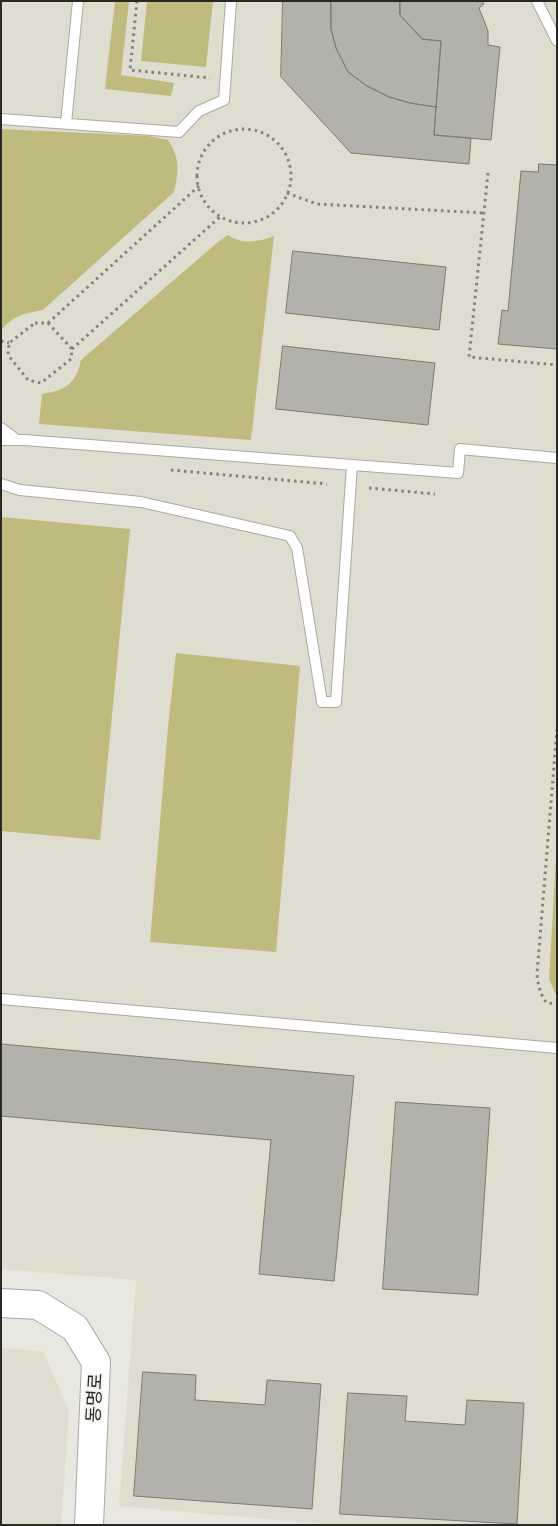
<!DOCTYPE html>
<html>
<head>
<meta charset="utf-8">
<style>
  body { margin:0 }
  #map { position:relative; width:558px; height:1526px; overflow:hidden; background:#e8e8e0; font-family:"Public Sans",sans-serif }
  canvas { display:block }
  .frame { position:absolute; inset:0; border:2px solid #282825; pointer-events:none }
</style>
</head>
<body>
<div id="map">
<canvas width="558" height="1526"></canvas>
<div class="frame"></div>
</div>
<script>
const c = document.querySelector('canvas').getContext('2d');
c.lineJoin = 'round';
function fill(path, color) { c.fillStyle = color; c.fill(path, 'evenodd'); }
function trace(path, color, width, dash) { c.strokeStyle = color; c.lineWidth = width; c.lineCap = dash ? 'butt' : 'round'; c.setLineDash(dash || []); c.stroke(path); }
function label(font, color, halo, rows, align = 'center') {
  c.font = font + ' "Public Sans","Noto Sans KR",sans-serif'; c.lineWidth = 4.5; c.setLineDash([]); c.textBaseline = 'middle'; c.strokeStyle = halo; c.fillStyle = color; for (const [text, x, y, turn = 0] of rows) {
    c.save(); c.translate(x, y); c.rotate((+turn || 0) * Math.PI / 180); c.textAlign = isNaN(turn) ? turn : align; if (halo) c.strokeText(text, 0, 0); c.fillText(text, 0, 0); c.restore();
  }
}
fill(new Path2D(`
  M1 1H554L557 6V1525H333L119 1506 136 1280 1 1269Z
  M1 1348 44 1352 69 1412 61 1525H1Z`), '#deddcf');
fill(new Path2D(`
  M115 1H129L121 75 174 83 171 96 105 89Z
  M147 1H213L206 67 141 61Z
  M1 129 149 136 168 140C180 158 179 171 174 192L43 310C23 314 16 314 1 330Z
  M228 235C242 245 259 242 274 236L251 440 39 424 42 394C66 390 76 384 81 360L218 242Z
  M1 517 130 529 100 840 1 831Z
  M176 653 300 666 276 952 150 942 168 727Z
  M557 840V993H555L549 979Z`), '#bfbb7f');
const building = new Path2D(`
  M283 1H331V29L336 48 348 72 367 86 389 97 410 103 436 107 434 135 471 138 469 164 351 153 281 77Z
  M331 1H400V15L422 39 441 41 436 107 410 103 389 97 367 86 348 72 336 48 331 29Z
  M400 1H482L484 4 479 8 488 31V45L500 47 491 140 434 135 441 41 422 39 400 15Z
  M539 164 557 165V349L498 344 502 310 508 311 521 171 538 172Z
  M293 251 446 267 439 330 286 313Z
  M283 346 435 363 428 425 276 409Z
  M1 1044 354 1076 334 1281 259 1274 271 1140 1 1116Z
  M396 1102 490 1108 478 1295 383 1289Z
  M143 1372 196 1375 195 1400 265 1405 267 1380 321 1384 312 1509 134 1496Z
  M348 1393 407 1396 405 1421 465 1425 467 1400 524 1403 517 1524 340 1514Z`);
fill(building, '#b2b2aa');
trace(building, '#7b7a73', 1);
const service = new Path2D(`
  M537 1 557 41
  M1 119 179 132 199 111 224 100 231 1
  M66 123 78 1
  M1 428 17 440
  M1 440H24L458 473 460 449 557 458
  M1 484 20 490 141 502 290 536 297 548 322 702H336L352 465
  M1 999 557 1048`);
const secondary = new Path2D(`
  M1 1303 38 1305 75 1328 96 1362 89 1525`);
trace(service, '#aaaaa2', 12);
trace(secondary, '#aaaaa2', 30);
trace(new Path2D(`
  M137 1 130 70 210 78
  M197 176a47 47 0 1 1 94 0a47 47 0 1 1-94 0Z
  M488 173 469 357 557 365
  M287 193 317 204 484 213
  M35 323H48L72 349 71 359 41 383 28 380 8 355 9 343Z
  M48 323 199 186
  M1 341 9 343
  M72 349 221 216
  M171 470 327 484
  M369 488 435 494
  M557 729 537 974C538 985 540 995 547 1003L557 1004`), '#83837e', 3, [2.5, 4]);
trace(service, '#fff', 10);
trace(secondary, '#fff', 28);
label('18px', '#282825', '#f6f5ed', [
  ["동명로",95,1398,-87]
]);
</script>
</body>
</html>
